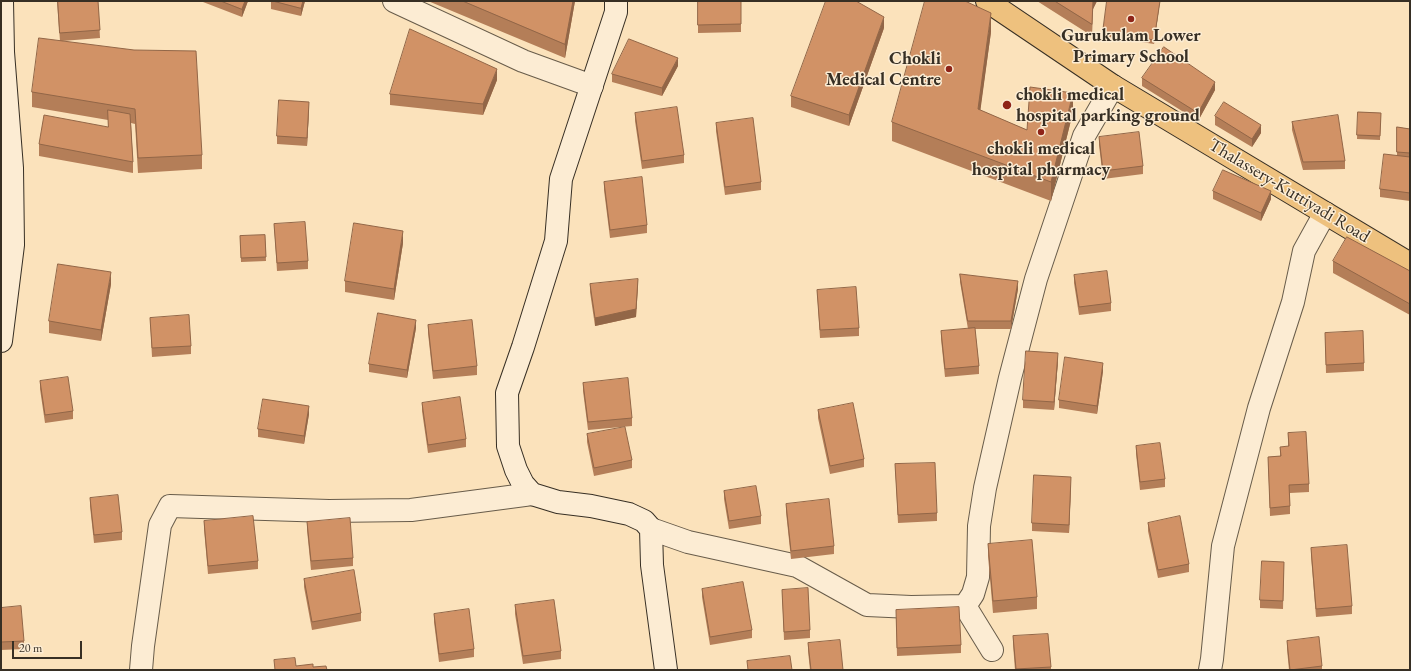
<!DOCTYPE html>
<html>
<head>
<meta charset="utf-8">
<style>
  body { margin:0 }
  #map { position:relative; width:1411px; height:671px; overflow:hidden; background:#fbe2bb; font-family:"EB Garamond",serif }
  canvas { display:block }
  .frame { position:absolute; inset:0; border:2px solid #372f24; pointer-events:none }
  .scale { position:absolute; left:12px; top:641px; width:70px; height:18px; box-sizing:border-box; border:2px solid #372f24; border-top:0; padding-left:5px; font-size:12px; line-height:14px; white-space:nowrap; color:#372f24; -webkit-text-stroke:3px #fcecd3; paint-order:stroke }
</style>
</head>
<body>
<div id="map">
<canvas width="1411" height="671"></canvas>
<div class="frame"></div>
<div class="scale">20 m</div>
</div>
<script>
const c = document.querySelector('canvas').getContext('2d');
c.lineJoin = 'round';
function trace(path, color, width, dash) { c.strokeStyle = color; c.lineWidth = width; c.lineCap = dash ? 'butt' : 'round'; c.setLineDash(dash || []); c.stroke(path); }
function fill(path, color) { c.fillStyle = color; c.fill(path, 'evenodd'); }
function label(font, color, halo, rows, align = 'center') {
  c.font = font + ' "EB Garamond",serif'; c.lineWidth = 3; c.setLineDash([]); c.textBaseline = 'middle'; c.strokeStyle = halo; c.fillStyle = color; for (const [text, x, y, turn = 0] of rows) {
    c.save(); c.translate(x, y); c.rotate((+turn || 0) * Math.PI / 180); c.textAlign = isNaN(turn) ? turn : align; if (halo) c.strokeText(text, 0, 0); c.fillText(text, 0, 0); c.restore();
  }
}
const minor = new Path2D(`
  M394 1 523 61 592 86
  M651 529 688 542 797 566 867 605 911 607 965 606 973 594 978 577 979 526 985 488 1010 378 1036 279 1084 136 1113 86
  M965 606 992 650
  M141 670 143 646 160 525 170 506 329 511 411 510 532 494
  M1210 670 1212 659 1223 546 1259 408 1293 302 1304 251 1325 213`);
const secondary = new Path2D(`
  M616 1V12L561 179 556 241 523 347 507 393 508 446 516 470 523 484 532 494 558 502 591 506 629 514 644 521 651 529 652 565 666 670
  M1 341 13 245 12 168 3 52 2 1`);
const primary = new Path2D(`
  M987 1 1113 86 1410 264`);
trace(minor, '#685c4a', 24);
trace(secondary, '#372f24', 24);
trace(primary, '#372f24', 24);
trace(minor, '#fcecd3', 22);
trace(secondary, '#fcecd3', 22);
trace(primary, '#eec17e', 22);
fill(new Path2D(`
  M57 1H98L100 38 62 41 202 155V169L138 173 135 124 131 123 133 162V173L39 156V144L108 127V120L32 107V92L60 41Z
  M203 1H248L242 17 203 2Z
  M271 1H305L301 16 271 9Z
  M428 1H575L565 58Z
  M698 1H741V32L698 33Z
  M1037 1H1097L1093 9 1092 36Z
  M1107 1H1160L1154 44 1103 36V32Z
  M884 28 849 126 791 107V96Z
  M991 32 980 110 1027 130 1073 112 1051 201 892 141V122Z
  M678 66 662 96 612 82V74Z
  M1142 78 1215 90 1198 121 1142 86Z
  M497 80 483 115 390 105V94Z
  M309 110 307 146 277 144V136Z
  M1358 112 1381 113 1380 140 1357 139Z
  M635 113 684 155V163L642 169 635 121Z
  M1215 116 1261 133 1252 147 1215 125Z
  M1292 122 1345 161V169L1303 170 1292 130Z
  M716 123 761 182V190L725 195 716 131Z
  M1397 127 1410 129V201L1380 197V189L1397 156Z
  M1099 137 1143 166V174L1103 179 1099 145Z
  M604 182 647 225V233L610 238 604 190Z
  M1213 191 1271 199 1261 221 1213 199Z
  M274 224 308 261V269L277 271Z
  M265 235 266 261 241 262 240 236Z
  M403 243 394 300 345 292V281Z
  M1333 261 1410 271V315L1333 273Z
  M960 274 1018 289 1011 329H975L979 366V374L945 377 941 339V331L968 329 960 282Z
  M1074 275 1111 303V311L1079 315 1074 283Z
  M111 284 101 341 49 333V321Z
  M590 284 638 287 636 317 595 326 590 292Z
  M817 290 859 328V336L820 338Z
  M150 318 191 346V354L152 357Z
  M428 325 477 366V375L433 379 428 333Z
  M416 328 407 378 369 372V364Z
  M1325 333 1364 363V371L1326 373Z
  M1058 361 1054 410 1023 408V400Z
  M1103 371 1097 414 1059 408V400Z
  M40 381 73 411V419L45 423 40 389Z
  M583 383 632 418V426L588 430 583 391Z
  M422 403 466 439V447L428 453 422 411Z
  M818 410 864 459V467L830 474 818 418Z
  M309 414 304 444 258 437V429Z
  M1288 433 1309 484V492L1290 493V514L1270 516 1268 457 1280 456V447H1288Z
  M587 434 632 460V468L594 476 587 442Z
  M1136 446 1165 479V487L1140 490 1136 454Z
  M895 464 937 513V521L898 523Z
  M1071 485 1069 533 1032 531V523Z
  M724 491 761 516V524L729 529 724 499Z
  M90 498 122 532V540L94 543 90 506Z
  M786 504 834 546V554L791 559 786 512Z
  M204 521 258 561V569L208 574 204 529Z
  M307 522 353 558V566L311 570 307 530Z
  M1148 523 1189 564V572L1158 578 1148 531Z
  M988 544 1037 597V609L993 613 988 556Z
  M1311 548 1352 606V614L1316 617 1311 556Z
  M1284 562 1283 609 1260 608V600Z
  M304 579 361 613V621L312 630 304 587Z
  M702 589 752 630V638L710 645 702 597Z
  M782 590 810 630V638L784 640Z
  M515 605 561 651V659L523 664 515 614Z
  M1 608 24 641V649L1 650Z
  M434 614 474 649V657L439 662 434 622Z
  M896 618 961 645V653L897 656Z
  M1013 636 1051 667V670H1015L1013 644Z
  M1287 641 1322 666V670H1289L1287 649Z
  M808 643 843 670H810L808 651Z`), '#b47e58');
fill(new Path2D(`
  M245 1H248L242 17V9Z
  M303 1H305L301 16V8Z
  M573 1H575L565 58V44Z
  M1093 1H1097L1093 9 1092 36Z
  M1160 1 1154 44V40Z
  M991 13V32L978 128V109Z
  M884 17V28L849 126V115Z
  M678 58V66L662 96V88Z
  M497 69V80L483 115V104Z
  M1215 82V90L1198 121V113Z
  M1073 93V112L1051 201V182Z
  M309 102V110L307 146V138Z
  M1261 125V133L1252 147V139Z
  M1271 191V199L1261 221V213Z
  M403 231V243L394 300V289Z
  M111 272V284L101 341V330Z
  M638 279 636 317 595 326V318Z
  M1018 281V289L1011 329V321Z
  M416 320V328L407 378V370Z
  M1058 353V361L1054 410V402Z
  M1103 363V371L1097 414V406Z
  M309 406V414L304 444V436Z
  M1071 477V485L1069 533V525Z`), '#926647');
const building = new Path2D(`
  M58 1H98L100 30 60 33Z
  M221 1H245L242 9Z
  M273 1H303L301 8Z
  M463 1H573L565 44Z
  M698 1H741V24L698 25Z
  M826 1H856L884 17 849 115 791 96Z
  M925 1H965L991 13 978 109 1027 130 1030 87 1073 93 1051 182 892 122Z
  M1055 1H1093L1092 24Z
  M1107 1H1160L1154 40 1103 32Z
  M410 29 497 69 483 104 390 94Z
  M39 38 134 50 196 51 202 155 138 158 135 109 32 92Z
  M629 39 678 58 662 88 612 74Z
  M1164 47 1215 82 1198 113 1142 78Z
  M279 100 309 102 307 138 277 136Z
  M1224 102 1261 125 1252 139 1215 116Z
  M677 107 684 155 642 161 635 113Z
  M108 110 130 114 133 162 39 144 44 115 108 127Z
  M1358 112 1381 113 1380 136 1357 135Z
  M1338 115 1345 161 1303 162 1292 122Z
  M753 118 761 182 725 187 716 123Z
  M1397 127 1410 129V153L1397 152Z
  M1139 132 1143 166 1103 171 1099 137Z
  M1384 154 1410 157V193L1380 189Z
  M1223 170 1271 191 1261 213 1213 191Z
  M642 177 647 225 610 230 604 182Z
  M305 222 308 261 277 263 274 224Z
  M354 223 403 231 394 289 345 281Z
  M265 235 266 257 241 258 240 236Z
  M1347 237 1410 271V304L1333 261Z
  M58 264 111 272 101 330 49 321Z
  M1107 271 1111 303 1079 307 1074 275Z
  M960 274 1018 281 1011 321H968Z
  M638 279 636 309 595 318 590 284Z
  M856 287 859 328 820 330 817 290Z
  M378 313 416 320 407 370 369 364Z
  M189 315 191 346 152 348 150 318Z
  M472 320 477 366 433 371 428 325Z
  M975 328 979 366 945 369 941 331Z
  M1363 331 1364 363 1326 365 1325 333Z
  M1026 351 1058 353 1054 402 1023 400Z
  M1065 357 1103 363 1097 406 1059 400Z
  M68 377 73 411 45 415 40 381Z
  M628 378 632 418 588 422 583 383Z
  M460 397 466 439 428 445 422 403Z
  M263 399 309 406 304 436 258 429Z
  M853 403 864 459 830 466 818 410Z
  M625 427 632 460 594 468 587 434Z
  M1306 432 1309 484 1289 485 1290 506 1270 508 1268 457 1281 456 1280 447 1289 446 1288 433Z
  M1160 443 1165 479 1140 482 1136 446Z
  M935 463 937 513 898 515 895 464Z
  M1034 475 1071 477 1069 525 1032 523Z
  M756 486 761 516 729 521 724 491Z
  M118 495 122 532 94 535 90 498Z
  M829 499 834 546 791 551 786 504Z
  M253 516 258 561 208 566 204 521Z
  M1180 516 1189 564 1158 570 1148 523Z
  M350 518 353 558 311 561 307 522Z
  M1032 540 1037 597 993 601 988 544Z
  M1347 545 1352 606 1316 609 1311 548Z
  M1262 561 1284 562 1283 601 1260 600Z
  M354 570 361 613 312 622 304 579Z
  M743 582 752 630 710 637 702 589Z
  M808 588 810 630 784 632 782 590Z
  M554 600 561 651 523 656 515 605Z
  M21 606 24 641 1 642V608Z
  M959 607 961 645 897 648 896 610Z
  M469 609 474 649 439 654 434 614Z
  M1048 634 1051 667 1016 669 1013 636Z
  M1319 637 1322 666 1290 670 1287 641Z
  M840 640 843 670H811L808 643Z
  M790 656 792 670H748L747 661Z
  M295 658 296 666 313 664V667L326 666 327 670H275L274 660Z`);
fill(building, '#d19266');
trace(building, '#926647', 1);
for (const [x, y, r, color] of [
  [1131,19,4,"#8f2418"],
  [949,69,4,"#8f2418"],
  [1007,105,5,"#8f2418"],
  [1041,132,4,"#8f2418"]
]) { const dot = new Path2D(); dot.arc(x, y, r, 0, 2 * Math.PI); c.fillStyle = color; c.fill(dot); trace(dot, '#fcecd3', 1.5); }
label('bold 18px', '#372f24', '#fcecd3', [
  ["Gurukulam Lower",1131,36],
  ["Primary School",1131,57],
  ["Chokli",941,59,"right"],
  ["Medical Centre",941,80,"right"],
  ["chokli medical",1016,95,"left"],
  ["hospital parking ground",1016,116,"left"],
  ["chokli medical",1041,149],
  ["hospital pharmacy",1041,170]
]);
label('18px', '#372f24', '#fcecd3', [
  ["Thalassery-Kuttiyadi Road",1289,191,31]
]);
</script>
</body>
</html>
